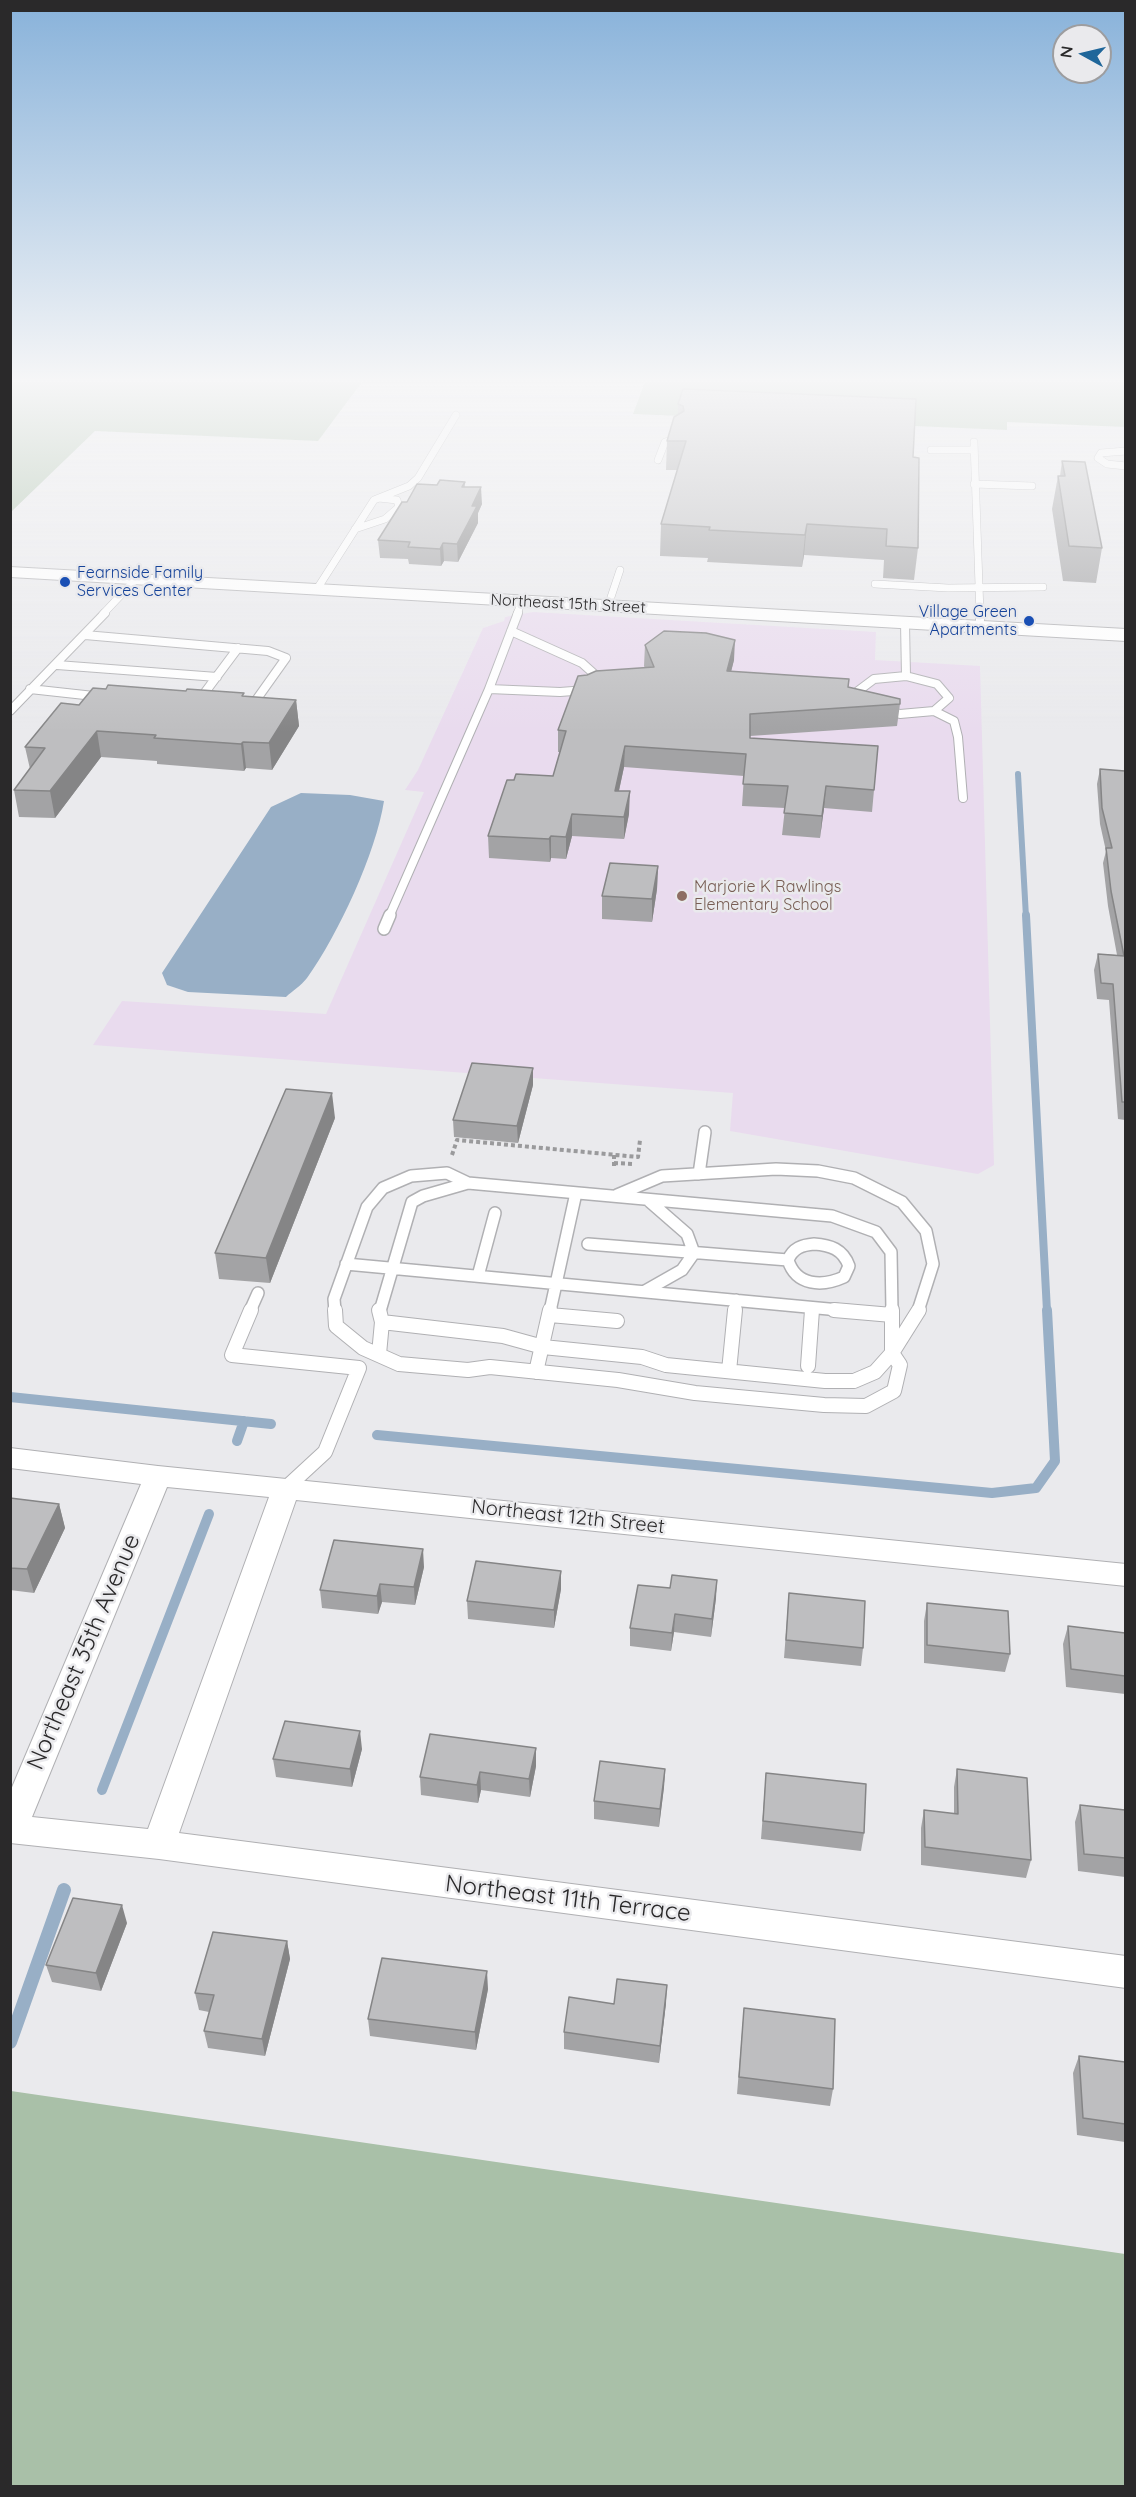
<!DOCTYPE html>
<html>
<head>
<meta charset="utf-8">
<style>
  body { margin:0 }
  #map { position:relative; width:1136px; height:2497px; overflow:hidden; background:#eaeaed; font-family:Quicksand,sans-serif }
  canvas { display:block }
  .frame { position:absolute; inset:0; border:12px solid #2a292a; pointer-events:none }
  .north { position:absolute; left:1052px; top:24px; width:60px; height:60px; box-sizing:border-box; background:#eaeaed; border:2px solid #9d9d9f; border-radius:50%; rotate:278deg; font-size:16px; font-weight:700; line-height:24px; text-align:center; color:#2a292a }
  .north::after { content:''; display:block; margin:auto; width:21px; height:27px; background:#1f669a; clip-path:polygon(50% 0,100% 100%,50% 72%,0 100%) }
</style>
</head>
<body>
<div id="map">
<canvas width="1136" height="2497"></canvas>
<div class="frame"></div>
<div class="north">N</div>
</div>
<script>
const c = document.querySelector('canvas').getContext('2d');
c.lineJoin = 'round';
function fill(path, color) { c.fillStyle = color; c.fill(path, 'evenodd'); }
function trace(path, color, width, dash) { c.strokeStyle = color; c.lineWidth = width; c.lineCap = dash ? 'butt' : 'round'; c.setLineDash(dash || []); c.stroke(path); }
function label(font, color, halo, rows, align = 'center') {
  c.font = font + ' Quicksand,sans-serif'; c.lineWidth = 5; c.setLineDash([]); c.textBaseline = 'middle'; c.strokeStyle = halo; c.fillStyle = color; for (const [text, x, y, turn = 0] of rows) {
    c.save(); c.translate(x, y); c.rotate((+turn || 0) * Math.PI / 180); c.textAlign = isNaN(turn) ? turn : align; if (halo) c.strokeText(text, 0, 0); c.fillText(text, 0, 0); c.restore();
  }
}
fill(new Path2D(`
  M533 612 876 632 875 660 980 666 994 1165 978 1174 730 1131 733 1093 93 1045 122 1001 326 1014 424 792 405 790 418 770 483 628 504 621 505 617Z`), '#e9dbee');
fill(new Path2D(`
  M11 382H362L318 441 95 431 11 512Z
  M645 382H1125V427L1007 422V430L633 414Z
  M11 2091 1125 2254V2486H11Z`), '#a9c0a8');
fill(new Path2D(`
  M301 793 350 795 384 801C376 853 338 935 307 978 301 986 292 991 286 997L188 992 167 985 162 973 271 807Z`), '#98afc6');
trace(new Path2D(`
  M1018 774 1026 917`), '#98afc6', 6);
trace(new Path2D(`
  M1026 915 1047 1311`), '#98afc6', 8);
trace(new Path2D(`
  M10 1397 271 1424
  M377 1435 992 1493 1036 1488 1055 1461 1047 1310
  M237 1441 244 1421
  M102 1790 209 1514`), '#98afc6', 10);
trace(new Path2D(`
  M10 2042 64 1890`), '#98afc6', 14);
const serviceFar3 = new Path2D(`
  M974 442 980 614
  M931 450H974
  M1126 451 1101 453 1098 458 1107 464 1126 466
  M658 460 665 442 678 438
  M974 484 1032 486
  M355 529 385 519 399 507 397 500 379 498
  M875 584 948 588 1043 587
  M317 589 374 500 409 486 418 478 456 415
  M608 606 620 570
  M103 614 136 579
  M517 614 522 601`);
const serviceFar2 = new Path2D(`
  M980 613V627
  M905 623 906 676
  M85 635 268 651 286 658 249 710
  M57 665 217 677
  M906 676 937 684 949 698 934 711 900 714 869 705 858 691 874 679Z
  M30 689 103 697
  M489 689 560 692 586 690 602 681 582 663 511 631
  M197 703 238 648
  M10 711 105 613
  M934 711 954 721 958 737 963 798
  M389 917 489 689 518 613`);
const serviceFar1 = new Path2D(`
  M384 929 390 915
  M699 1174 705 1132
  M617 1195 662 1176 776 1169 818 1171 854 1178 902 1202 926 1231 933 1264 918 1311
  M588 1244 788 1260
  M814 1244C830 1245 843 1249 849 1266L844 1277C822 1287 796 1286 788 1260 793 1248 802 1245 814 1244Z
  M346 1264 850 1311
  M478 1276 495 1213
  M645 1291 682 1270 694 1253 687 1234 648 1200
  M250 1311 258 1293
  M335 1311 334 1299 367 1207 383 1188 411 1176 447 1173 468 1183 832 1216 876 1232 891 1252 892 1311
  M380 1311 412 1202 423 1196 468 1183
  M550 1311 576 1193
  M735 1311 736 1300
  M812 1311V1308`);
const service = new Path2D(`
  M251 1310 232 1355 359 1368 325 1452 286 1488
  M335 1310 336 1326 363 1348 399 1364 468 1370 490 1367 618 1380 695 1393 824 1405 866 1406 894 1391 900 1365 892 1353V1310
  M834 1310 892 1315
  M550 1315 617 1321
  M382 1322 503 1336 543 1347 642 1357 666 1365 825 1381H854L875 1372 892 1353 919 1310
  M379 1354 382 1322 379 1310
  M808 1366 812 1310
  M729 1371 735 1310
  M536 1372 550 1310`);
const minor = new Path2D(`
  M10 1448 158 1466 1126 1564V1586L296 1500 179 1833 1126 1956V1988L159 1859 10 1843V1792L141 1484 10 1468ZM167 1487 269 1497 148 1829 32 1817Z`);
const tertiary = new Path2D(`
  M10 567 1126 629V641L10 577Z`);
trace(serviceFar3, '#b0b0b3', 8);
trace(serviceFar2, '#b0b0b3', 10);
trace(serviceFar1, '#b0b0b3', 14);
trace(service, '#b0b0b3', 16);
trace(minor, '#b0b0b3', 2);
trace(tertiary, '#b0b0b3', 2);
trace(new Path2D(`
  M452 1155 457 1140 638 1157 640 1140
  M614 1155V1168
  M614 1163 634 1164`), '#9a9a9c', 4, [4, 3]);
trace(serviceFar3, '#fff', 7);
trace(serviceFar2, '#fff', 8);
trace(serviceFar1, '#fff', 11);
trace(service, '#fff', 14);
fill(minor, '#fff');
fill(tertiary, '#fff');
fill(new Path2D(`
  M678 404 913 457 918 548 914 580 883 578 884 560 804 555 802 567 707 562 708 558 660 556 661 524 677 470H666L667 441 678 415Z
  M1062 461 1102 548 1096 583 1063 581 1052 509 1058 476H1060Z
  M465 482V487L482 504 478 513V523L458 562 444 561 441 566 409 564 408 559 380 558 378 540 407 502 437 485Z
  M645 645 734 660 731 671 849 687 900 704 897 726 750 736V738L874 790 872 812 824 808 820 838 782 835 785 808 742 806 744 776 624 767 619 791 629 814 624 839 572 836 566 859 551 858 550 862 489 858 488 836 514 780 553 776 560 752H558V730L645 668 644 666Z
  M244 697 296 700 299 726 272 770 246 768 244 771 157 764V761L101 757 55 818 19 817 14 790 30 769 25 747 79 705Z
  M1100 769 1125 771V1120L1118 1119 1109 1000 1097 999 1094 970 1098 954 1117 955 1108 906 1103 863 1106 851 1100 824 1097 784Z
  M658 866 657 889 652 922 602 919V896Z
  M533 1085 518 1143 454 1137 453 1120Z
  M335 1118 270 1283 219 1279 215 1253Z
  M10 1498 59 1504 65 1528 34 1593 10 1590Z
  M424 1567 415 1605 382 1602 378 1614 322 1608 320 1590Z
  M561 1589 554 1628 468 1619 467 1601Z
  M789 1593 863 1648 861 1666 784 1658Z
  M716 1598 711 1637 674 1632 671 1651 630 1646V1628Z
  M927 1603 1010 1654 1005 1672 924 1663V1621Z
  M1068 1626 1125 1633V1694L1066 1687 1063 1644Z
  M536 1748V1766L530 1797 481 1790 478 1803 421 1795 420 1777Z
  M362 1749 352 1787 276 1777 273 1759Z
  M665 1769 664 1787 659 1827 594 1819V1801Z
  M957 1769 1031 1860 1026 1878 921 1865V1828L924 1810 954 1814V1787Z
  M766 1773 864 1833 861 1851 761 1839Z
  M1080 1805 1125 1810V1877L1078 1871 1075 1822Z
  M127 1923 101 1991 52 1982 46 1965Z
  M287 1941 290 1959 265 2056 208 2048 204 2031 209 2012 199 2010 195 1993Z
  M488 1989 476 2050 370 2036 368 2019Z
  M666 2003 659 2063 564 2049V2032L614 2004Z
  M744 2008 833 2089 830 2106 737 2094Z
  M1079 2056 1125 2062V2142L1077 2135 1073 2073Z`), '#a3a3a5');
fill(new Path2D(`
  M481 487 482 504 478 513V523L458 562 457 544 472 506Z
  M807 524 804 555 802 567 805 535Z
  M443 543 444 561 441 566 440 549Z
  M735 640 734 660 726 692 727 671Z
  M296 700 299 726 272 770 269 743Z
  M97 731 101 757 55 818 50 791Z
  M243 742 246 768 244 771 241 744Z
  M625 746 624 767 614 813 615 791Z
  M826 786 824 808 820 838 822 816Z
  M630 791 629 814 624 839V817Z
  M572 814V836L566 859V837Z
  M551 836V858L550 862 549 839Z
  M658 866 657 889 652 922V899Z
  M533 1068V1085L518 1143 517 1126Z
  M332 1093 335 1118 270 1283 266 1258Z
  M59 1504 65 1528 34 1593 27 1569Z
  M423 1549 424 1567 415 1605 414 1587Z
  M561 1571V1589L554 1628V1610Z
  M717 1580 716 1598 711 1637 712 1619Z
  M380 1584 382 1602 378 1614 377 1596Z
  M675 1614 674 1632 671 1651 672 1633Z
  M360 1731 362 1749 352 1787 350 1769Z
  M536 1748V1766L530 1797 529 1779Z
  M665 1769 664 1787 659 1827 660 1809Z
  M480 1772 481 1790 478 1803 477 1785Z
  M122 1905 127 1923 101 1991 96 1973Z
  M287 1941 290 1959 265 2056 262 2039Z
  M487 1971 488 1989 476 2050 475 2032Z
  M667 1985 666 2003 659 2063 660 2046Z`), '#858586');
const building = new Path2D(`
  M683 389 916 399 913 457 919 458 918 548 886 546 887 529 807 524 805 535 709 530 710 527 661 524 686 441H667L674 417 684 411 683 406 678 404Z
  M1062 461 1085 462 1102 548 1069 546 1058 476H1065Z
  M440 480 465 482 462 487H481L472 506H477L457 544 443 543 440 549 408 547 410 542 378 540 402 502H407L417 484 437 485Z
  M664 631 706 633 735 640 727 671 849 679 848 687 900 699V704L750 714V738L878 746 874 790 826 786 822 816 784 813 788 786 743 784 746 754 625 746 615 791H630L624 817 572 814 566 837 551 836 549 839 488 836 507 780H514L516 774 553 776 566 731 558 730 578 676 587 675 596 671 654 667 645 645Z
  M108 685 186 691 187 689 244 693 242 696 296 700 269 743 243 742 241 744 154 738 156 735 97 731 50 791 14 790 45 748 25 747 61 703 79 705 93 688 106 689Z
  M1100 769 1125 771V1102H1122L1113 984 1101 983 1098 954 1124 956 1111 891 1106 848H1112L1102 808Z
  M610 863 658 866 652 899 602 896Z
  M472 1063 533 1068 517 1126 453 1120Z
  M286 1089 332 1093 266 1258 215 1253Z
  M10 1498 59 1504 27 1569 10 1568Z
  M334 1540 423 1549 414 1587 380 1584 377 1596 320 1590Z
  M476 1561 561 1571 554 1610 467 1601Z
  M672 1575 717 1580 712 1619 675 1614 672 1633 630 1628 638 1585 670 1588Z
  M789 1593 865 1601 863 1648 786 1640Z
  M927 1603 1008 1611 1010 1654 927 1645Z
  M1068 1626 1125 1633V1676L1071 1669Z
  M285 1721 360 1731 350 1769 273 1759Z
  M430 1734 536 1748 529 1779 480 1772 477 1785 420 1777Z
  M600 1761 665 1769 660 1809 594 1801Z
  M957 1769 1027 1778 1031 1860 925 1847 924 1810 958 1814Z
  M766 1773 866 1784 864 1833 763 1821Z
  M1080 1805 1125 1810V1858L1084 1854Z
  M73 1898 122 1905 96 1973 46 1965Z
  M213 1932 287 1941 262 2039 204 2031 214 1995 195 1993Z
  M382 1958 487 1971 475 2032 368 2019Z
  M617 1979 667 1985 660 2046 564 2032 569 1997 614 2004Z
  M744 2008 835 2019 833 2089 739 2077Z
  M1079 2056 1125 2062V2124L1083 2118Z`);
fill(building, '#bebec0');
trace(building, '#858586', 1.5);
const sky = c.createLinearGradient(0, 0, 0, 732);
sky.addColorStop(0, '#88b2da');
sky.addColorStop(0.52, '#f6f6f7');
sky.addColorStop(1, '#f6f6f700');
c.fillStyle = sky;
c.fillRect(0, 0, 1136, 732);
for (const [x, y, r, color] of [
  [65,582,6,"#1a4fb4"],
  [1029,621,6,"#1a4fb4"],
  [682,896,6,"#8d6e63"]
]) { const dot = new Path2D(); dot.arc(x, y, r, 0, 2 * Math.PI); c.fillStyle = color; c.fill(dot); trace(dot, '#eaeaed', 2); }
label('16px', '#164399', '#eaeaed', [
  ["Fearnside Family",77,573],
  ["Services Center",77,591],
  ["Village Green",1017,612,"right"],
  ["Apartments",1017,630,"right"]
], 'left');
label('16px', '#2a292a', '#eaeaed', [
  ["Northeast 15th Street",568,604,3]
]);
label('16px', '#785e54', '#eaeaed', [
  ["Marjorie K Rawlings",694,887],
  ["Elementary School",694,905]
], 'left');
label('20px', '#2a292a', '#eaeaed', [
  ["Northeast 12th Street",568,1517,6]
]);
label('24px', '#2a292a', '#eaeaed', [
  ["Northeast 35th Avenue",84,1652,-67],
  ["Northeast 11th Terrace",568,1899,7]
]);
</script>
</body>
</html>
